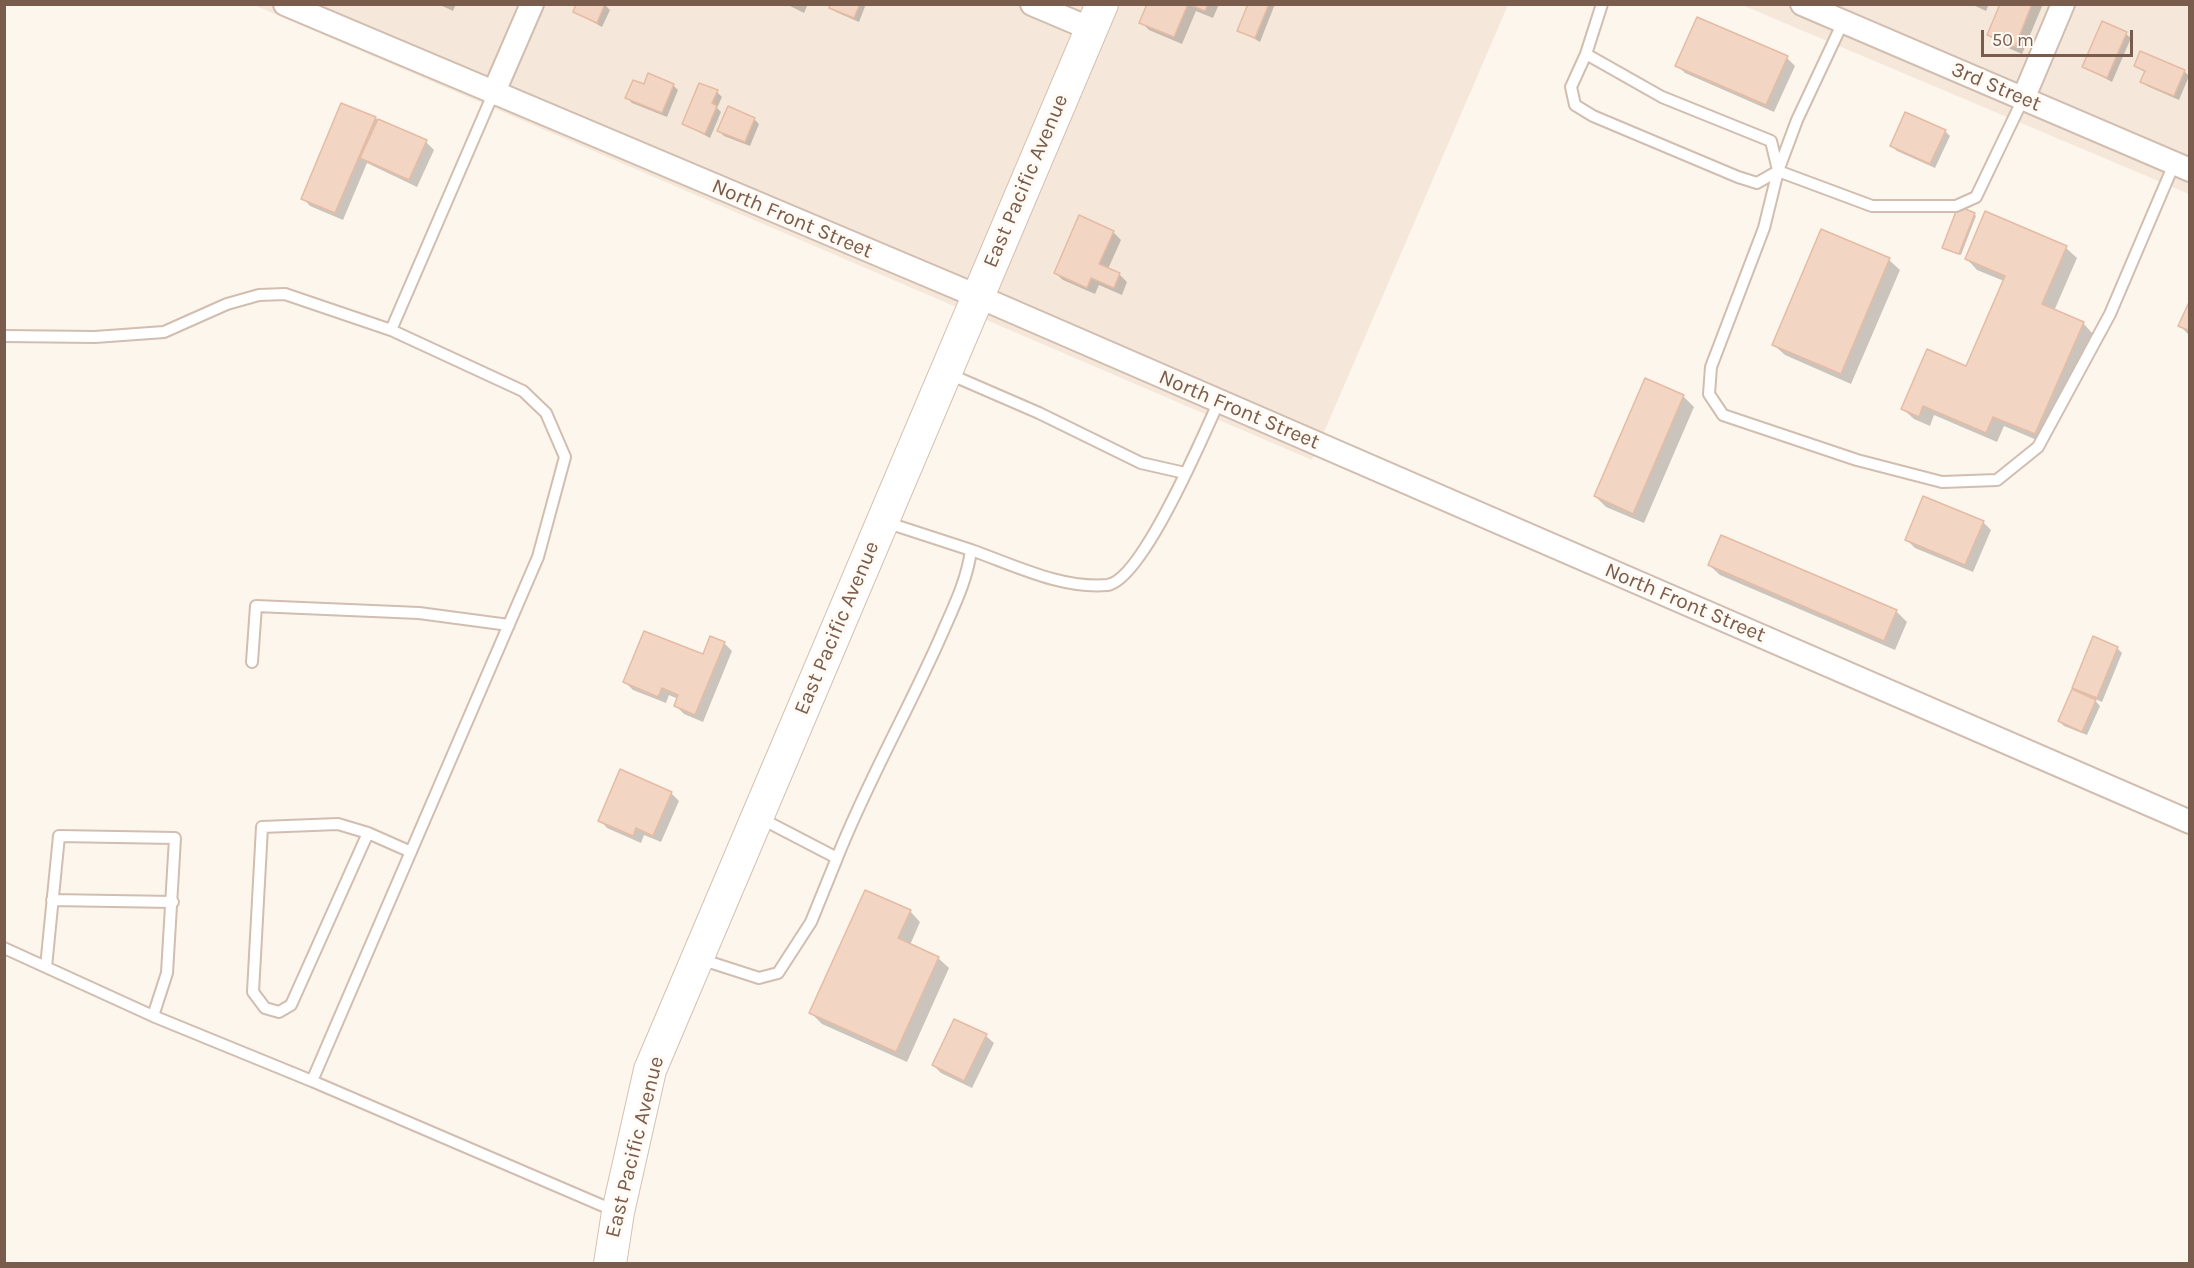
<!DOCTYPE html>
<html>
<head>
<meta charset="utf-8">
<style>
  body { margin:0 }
  #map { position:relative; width:2194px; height:1268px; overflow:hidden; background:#fdf6ec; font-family:Karla,sans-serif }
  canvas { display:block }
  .frame { position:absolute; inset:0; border:6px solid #7a5c4d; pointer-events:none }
  .scale { position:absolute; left:1981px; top:30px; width:152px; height:27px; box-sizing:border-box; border:3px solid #7a5c4d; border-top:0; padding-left:8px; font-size:18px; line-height:21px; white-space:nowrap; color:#7a5c4d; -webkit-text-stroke:4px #fffaf3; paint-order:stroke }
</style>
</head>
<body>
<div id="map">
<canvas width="2194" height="1268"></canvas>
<div class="frame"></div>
<div class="scale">50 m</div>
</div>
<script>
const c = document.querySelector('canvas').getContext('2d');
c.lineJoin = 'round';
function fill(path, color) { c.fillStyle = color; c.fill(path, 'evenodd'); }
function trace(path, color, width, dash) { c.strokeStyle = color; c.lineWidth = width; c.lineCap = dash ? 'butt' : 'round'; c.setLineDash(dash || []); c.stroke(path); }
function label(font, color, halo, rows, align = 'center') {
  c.font = font + ' Karla,sans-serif'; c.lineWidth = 6; c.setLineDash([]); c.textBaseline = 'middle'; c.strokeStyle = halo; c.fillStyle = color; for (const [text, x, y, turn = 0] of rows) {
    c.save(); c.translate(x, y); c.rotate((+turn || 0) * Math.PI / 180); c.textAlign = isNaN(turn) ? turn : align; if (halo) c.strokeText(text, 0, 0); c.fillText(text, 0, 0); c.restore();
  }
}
fill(new Path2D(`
  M254 5H1508L1312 460Z
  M1742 5H2189V194Z`), '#f5e8da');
fill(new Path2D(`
  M438 4H456L453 11Z
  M604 4 610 10 602 27 575 12Z
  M786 4H808L804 13Z
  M832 4H866L859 22 836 12 831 7Z
  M1148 4H1219L1213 18 1196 11 1182 44 1149 30 1141 22Z
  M1249 4H1275L1260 42 1239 30Z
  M1971 4H1989L1986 11Z
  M2001 4H2043L2022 54 1997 43 1989 35Z
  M2126 34 2131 38 2112 82 2084 67Z
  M1787 58 1795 66 1774 112 1685 73 1677 65Z
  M2136 66 2184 71 2189 76 2179 100 2147 86 2142 81 2146 73Z
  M673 85 678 90 667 117 632 103 627 98 644 86Z
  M717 92 722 97 717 108 721 112 710 138 684 124Z
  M375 118 426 142 434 150 417 187 367 163 343 220 310 206 303 198Z
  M754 119 759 124 750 146 724 136 719 131Z
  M1945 131 1950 136 1935 168 1897 151 1892 146Z
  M1986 213 2066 248 2077 258 2054 311 2083 323 2093 334 2046 444 2004 426 1997 442 1934 415 1930 426 1914 419 1903 409 1967 368 2004 281 1977 270 1967 259Z
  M1974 214 1976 216 1961 255 1946 250 1944 248Z
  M1113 232 1121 240 1108 269 1119 274 1127 282 1122 295 1099 285 1095 294 1063 280 1055 273Z
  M1889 260 1900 270 1851 384 1785 355 1774 345Z
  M2190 304V336L2180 326Z
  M1683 396 1694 407 1644 523 1606 507 1595 496Z
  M1983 522 1991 530 1973 572 1915 548 1907 540Z
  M1709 565 1896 611 1907 622 1895 650 1720 575Z
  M724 643 732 651 703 722 684 714 676 706 678 699 669 695 666 703 633 690 625 682 703 656Z
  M2117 648 2122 653 2102 702 2093 698 2100 706 2087 735 2064 726 2059 721 2081 694 2074 687Z
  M671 793 679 801 661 842 644 835 641 843 607 828 600 820Z
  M910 911 920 922 910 945 938 958 949 968 907 1062 822 1024 811 1013Z
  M986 1036 994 1043 972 1088 941 1073 933 1065Z`), '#0003');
const building = new Path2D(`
  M576 4H605L597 23 573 12Z
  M830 4H860L854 18 829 8Z
  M1147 4H1188L1174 37 1139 23Z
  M1188 4H1208L1205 11Z
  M1248 4H1269L1255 38 1237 31Z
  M2000 4H2032L2015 47 1987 35Z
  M1697 17 1788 56 1766 105 1675 66Z
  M2102 21 2127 32 2107 78 2082 67Z
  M2140 51 2185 70 2174 96 2140 82 2145 71 2134 66Z
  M648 73 674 84 662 113 625 98 633 80 644 84Z
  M699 83 718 90 712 103 717 106 705 134 682 124Z
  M341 103 376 117 335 213 301 199Z
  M728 106 755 118 745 142 717 131Z
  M1905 112 1946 130 1930 164 1890 146Z
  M378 119 427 140 409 180 360 158Z
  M1958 206 1975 213 1959 254 1942 248Z
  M1985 211 2067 246 2042 304 2084 322 2035 434 1993 417 1986 433 1923 406 1919 417 1901 409 1927 349 1966 366 2005 276 1965 259Z
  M1079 215 1114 231 1099 264 1120 273 1114 288 1091 278 1087 288 1054 273Z
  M1821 229 1890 258 1841 374 1772 345Z
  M2190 300V331L2178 326Z
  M1645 378 1684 395 1633 514 1594 496Z
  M1923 496 1984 521 1965 565 1905 540Z
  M1721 535 1897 610 1884 641 1708 565Z
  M644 631 703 654 710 636 725 642 695 715 674 706 678 695 662 688 658 697 623 682Z
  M2093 636 2118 647 2097 698 2072 688Z
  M2072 689 2096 700 2082 732 2058 721Z
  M620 769 672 792 653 836 636 828 633 836 598 821Z
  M865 890 911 910 898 938 939 957 896 1052 809 1013Z
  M954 1019 987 1034 964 1081 932 1065Z`);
fill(building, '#f3d5c3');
trace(building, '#e6bba3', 1.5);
const lane = new Path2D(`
  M1602 4 1586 54 1571 87 1575 105 1593 116 1738 177 1757 183 1778 171
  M1843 22 1797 120 1778 171 1764 228 1711 367 1709 394 1723 415 1857 460 1942 482 1997 480 2038 447 2110 314 2174 164
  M1586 54 1662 97 1771 141 1778 170
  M1778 171 1872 206H1956L1976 197 2023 99
  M391 330 493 94
  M4 336 95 337 164 332 227 304 259 295 285 294 391 330 523 391 546 413 565 457 538 557 312 1081 615 1211
  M949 374 1039 413 1141 463 1185 473
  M971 550C1014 565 1061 589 1107 585 1142 581 1204 434 1219 401
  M252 662 256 606 419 613 509 625
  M760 818 837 858C867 782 908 711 941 636 953 608 967 581 971 550L885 522
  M368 833 291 1005 279 1012 265 1008 253 992 262 827 338 824 368 833 411 852
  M52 900 173 902
  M4 948 153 1016 312 1081
  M700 959 759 978 778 973 811 922 837 858
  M46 967 59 836 175 838 167 973 153 1016`);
const street = new Path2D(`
  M285 4 977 296 2190 822
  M1032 4 1091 29
  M1802 4 2190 170
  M493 94 532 4
  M2023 99 2063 4`);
const secondary = new Path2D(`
  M610 1264 618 1212 650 1070 1102 4`);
trace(lane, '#d1beb0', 14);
trace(street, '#d1beb0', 26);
trace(secondary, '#d6c0b0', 34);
trace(lane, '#fff', 10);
trace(street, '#fff', 22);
trace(secondary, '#fff', 32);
label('21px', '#7a5c4d', '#fffaf3', [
  ["3rd Street",1996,87,23],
  ["East Pacific Avenue",1026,181,-67],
  ["North Front Street",792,219,23],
  ["North Front Street",1239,410,23],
  ["North Front Street",1685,603,23],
  ["East Pacific Avenue",837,628,-67],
  ["East Pacific Avenue",635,1147,-76]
]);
</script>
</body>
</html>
